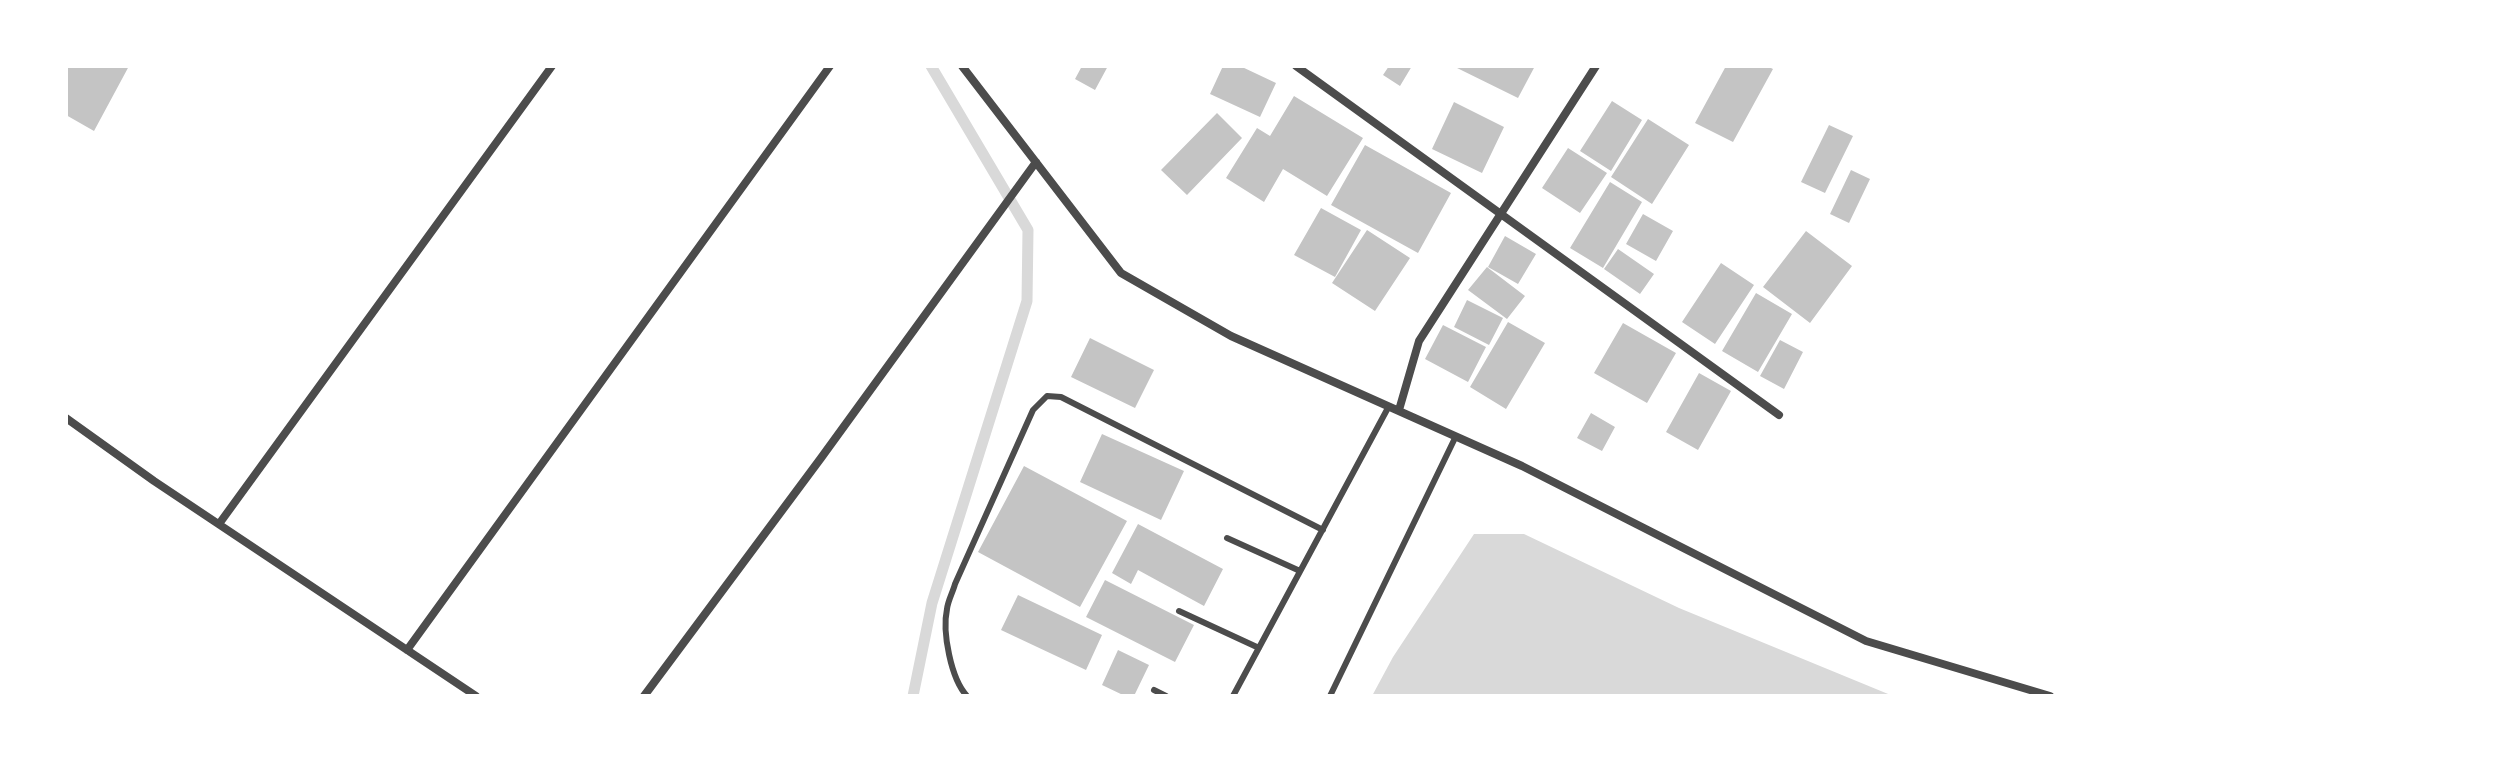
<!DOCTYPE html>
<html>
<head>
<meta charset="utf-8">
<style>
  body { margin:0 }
  #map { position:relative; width:2516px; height:762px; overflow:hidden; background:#fff; font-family:"Sofia Sans Condensed",sans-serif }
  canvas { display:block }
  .frame { position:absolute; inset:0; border:68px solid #fff; pointer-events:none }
</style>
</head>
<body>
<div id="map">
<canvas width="2516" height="762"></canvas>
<div class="frame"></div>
</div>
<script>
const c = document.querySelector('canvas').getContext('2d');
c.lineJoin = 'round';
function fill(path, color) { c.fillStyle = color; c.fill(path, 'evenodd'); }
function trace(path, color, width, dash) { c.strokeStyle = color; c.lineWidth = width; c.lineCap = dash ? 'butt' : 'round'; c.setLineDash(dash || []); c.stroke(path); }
fill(new Path2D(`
  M1474 534H1524L1679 608 1893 696H1372L1393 657Z`), '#d9d9d9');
trace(new Path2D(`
  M913 696 932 603 1027 301 1028 230 931 66`), '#d9d9d9', 11);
fill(new Path2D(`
  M66 66H129L94 131 66 115Z
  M1082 66H1108L1095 90 1075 79Z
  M1223 66H1240L1276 83 1260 117 1210 94Z
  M1389 66H1412L1400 86 1383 75Z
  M1453 66H1535L1518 98Z
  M1726 66H1767L1773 69 1733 142 1695 123Z
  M1294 96 1363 138 1327 196 1283 169 1264 202 1226 178 1257 128 1270 136Z
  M1612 101 1642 120 1611 171 1580 151Z
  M1454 102 1504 127 1482 173 1432 149Z
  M1217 113 1242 138 1187 195 1161 170Z
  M1648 119 1689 145 1652 204 1611 177Z
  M1829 125 1853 136 1825 193 1801 182Z
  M1365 145 1451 193 1418 253 1331 205Z
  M1568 148 1607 173 1580 213 1542 188Z
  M1851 170 1870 179 1849 223 1830 214Z
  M1610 182 1642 202 1603 268 1570 248Z
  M1321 208 1361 230 1335 277 1294 255Z
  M1643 214 1673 231 1656 261 1626 244Z
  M1367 230 1410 258 1375 311 1332 283Z
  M1806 231 1852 266 1810 323 1763 287Z
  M1505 236 1536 254 1518 284 1488 267Z
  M1618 249 1654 274 1640 294 1604 269Z
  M1721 263 1754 285 1715 344 1682 322Z
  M1487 267 1525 296 1507 319 1468 290Z
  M1756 293 1792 314 1758 372 1722 351Z
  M1467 300 1503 318 1489 345 1454 327Z
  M1508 322 1545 343 1506 409 1470 387Z
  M1623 323 1676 353 1647 403 1594 373Z
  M1443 325 1486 347 1468 382 1425 359Z
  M1090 338 1154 370 1135 408 1071 377Z
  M1780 340 1803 352 1784 389 1760 376Z
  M1699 373 1731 391 1698 450 1666 432Z
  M1591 413 1615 427 1602 451 1577 438Z
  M1102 434 1184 471 1161 520 1080 482Z
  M1024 466 1127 521 1080 607 978 552Z
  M1138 524 1223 569 1204 606 1138 570 1131 584 1112 573Z
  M1105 580 1194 625 1175 662 1086 617Z
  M1018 595 1102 635 1086 670 1001 630Z
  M1118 650 1149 665 1134 696H1125L1102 685Z`), '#c4c4c4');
trace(new Path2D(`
  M1227 538 1300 571
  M1179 611 1259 648
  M1154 690 1166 696
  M967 696C951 679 942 632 947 609 948 600 953 592 955 584L1033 410 1047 396 1061 397 1323 530
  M1233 696 1389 406
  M1330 696 1456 436`), '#4c4c4c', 6);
trace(new Path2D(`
  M962 66 1121 273 1231 336 1522 466 1866 641 2050 696
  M1296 66 1779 415
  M1399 410 1419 341 1596 66
  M66 418 154 481 476 696
  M219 524 552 66
  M407 650 830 66
  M644 696 821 458 1036 162`), '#4c4c4c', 8);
</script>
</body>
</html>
